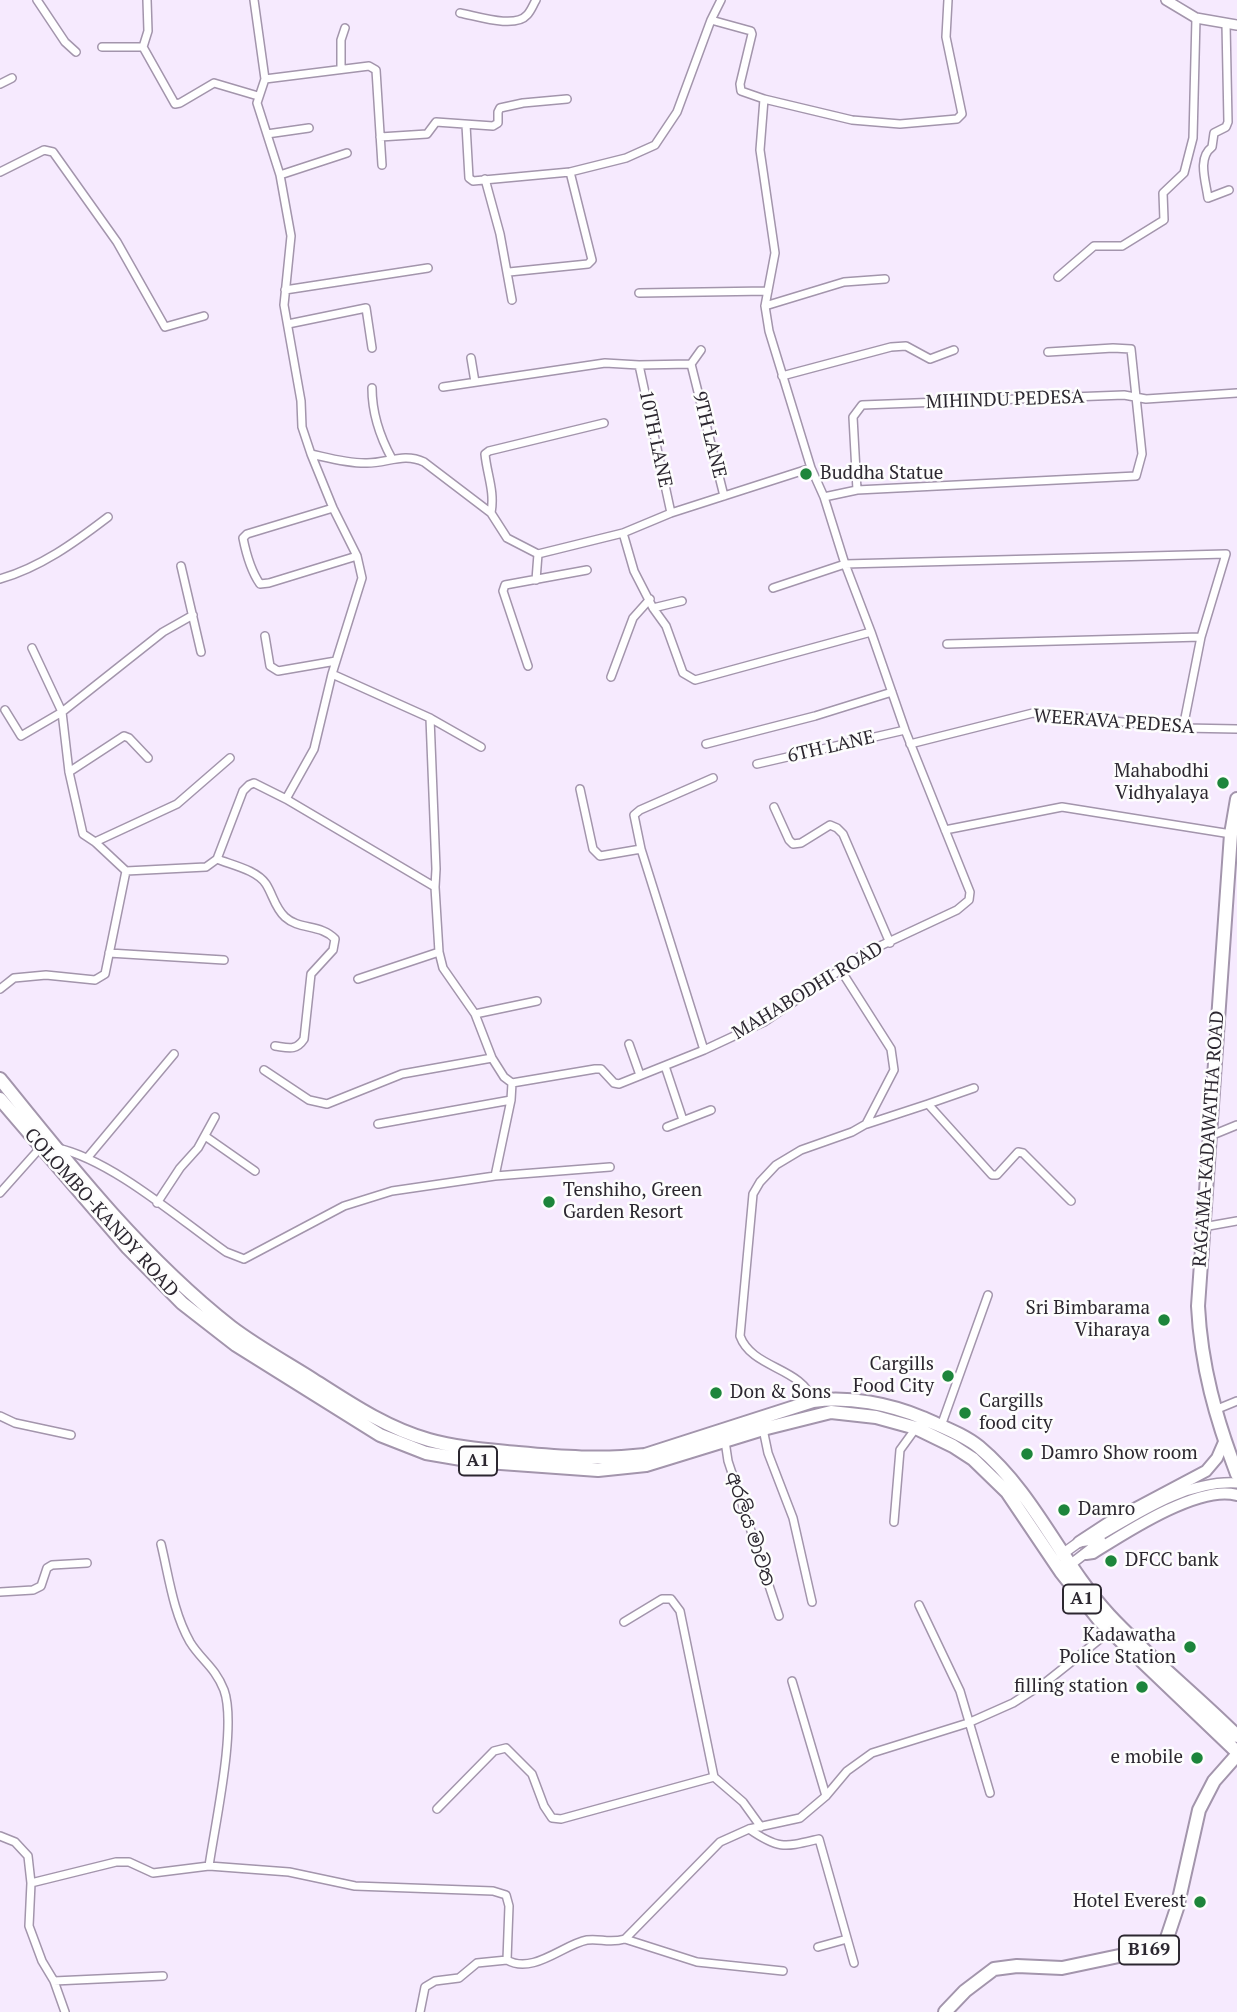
<!DOCTYPE html>
<html>
<head>
<meta charset="utf-8">
<style>
  body { margin:0 }
  canvas { display:block; background:#f6eafe }
</style>
</head>
<body>
<canvas width="1237" height="2012"></canvas>
<script>
const c = document.querySelector('canvas').getContext('2d');
c.lineJoin = 'round';
function trace(path, color, width, dash) { c.strokeStyle = color; c.lineWidth = width; c.lineCap = dash ? 'butt' : 'round'; c.setLineDash(dash || []); c.stroke(path); }
function label(font, color, halo, rows, align = 'center') {
  c.font = font + ' "PT Serif","Noto Sans Sinhala",serif'; c.lineWidth = 5; c.setLineDash([]); c.textBaseline = 'middle'; c.strokeStyle = halo; c.fillStyle = color; for (const [text, x, y, turn = 0] of rows) {
    c.save(); c.translate(x, y); c.rotate((+turn || 0) * Math.PI / 180); c.textAlign = isNaN(turn) ? turn : align; if (halo) c.strokeText(text, 0, 0); c.fillText(text, 0, 0); c.restore();
  }
}
const minor = new Path2D(`
  M37 0 65 42 76 52
  M147 0 148 31 143 47 175 104 180 103 214 83 258 96
  M254 0 265 79 257 103 280 175 291 236 284 305 301 401 302 427 311 454C329 458 346 463 365 463 386 464 403 452 424 462L491 513 507 538 538 554 623 533 671 513 811 468 824 497 857 490 1136 476 1142 454 1131 349 1113 348 1048 352
  M460 13C477 16 515 29 527 15 531 11 533 5 536 0
  M711 20 751 31 752 34 740 84 741 91 764 99
  M1226 24 1228 122 1226 127 1214 133 1212 147C1197 158 1206 182 1208 198L1229 190
  M102 47H143
  M341 69V40L345 28
  M265 79 369 66 376 70 382 165
  M0 84 12 78
  M466 125 469 178 473 181 570 172 626 158 655 145 677 112 711 20 721 0
  M267 134 309 128
  M380 137 427 134 436 122 493 126 498 123V112L500 108 523 103 567 99
  M0 172 44 150 53 152 117 242 165 327 204 316
  M280 175 347 153
  M485 179 500 234 512 300
  M509 272 588 264 592 260 570 172
  M1058 277 1094 246H1122L1164 220 1163 193 1184 173 1193 138 1196 18
  M285 290 428 268
  M639 293 768 291
  M765 306 844 282 885 279
  M288 324 366 308 372 348
  M471 358 475 382
  M691 364 701 350
  M639 365 671 513
  M782 376 891 347 906 346 930 359 954 350
  M443 387 605 363 639 365 691 364 724 496
  M372 388C372 413 380 437 392 459
  M811 468 769 331 765 306 775 253 760 150 764 99 852 120 900 124 957 119 962 114 946 37 948 0
  M857 490 853 417 862 405 1124 395 1146 399 1237 393
  M333 508 247 534 243 538C246 553 251 571 260 584L269 583 357 556
  M491 513C495 491 487 475 485 454L489 451 604 423
  M623 533 634 571 653 608 666 626 683 673 695 680 871 632
  M181 566 201 652
  M0 579C41 567 74 543 108 517
  M536 580 538 554
  M773 588 845 564 1226 554 1201 637 1183 728
  M653 608 682 601
  M265 636 270 666 278 671 336 661
  M947 644 1201 637
  M528 666 503 591 505 585 587 570
  M332 674 430 718 481 747
  M611 677 633 618 650 599
  M5 710 21 736 62 712 32 648
  M706 744 815 716 892 692
  M910 744 1033 713 1183 728 1237 729
  M757 764 905 730
  M69 772 124 736 129 738 148 758
  M580 789 593 849 600 856 641 849 634 815 640 810 713 778
  M286 799 435 887 436 869 430 718
  M774 807 789 840 793 844 801 843 830 825 837 828 843 834 890 943
  M945 830 1062 807 1231 834
  M95 842 177 804 230 758
  M641 849 704 1050
  M217 859C232 865 257 870 266 884 273 895 275 908 285 917 299 930 321 924 335 939L333 950 311 974 304 1039C296 1051 289 1048 275 1046
  M126 871 95 842 83 834 69 772 62 712 163 632 193 615
  M439 952 443 968 475 1014 492 1058
  M109 953 224 960
  M358 979 439 952 435 887
  M0 989 14 978 46 975 95 980 105 974 126 871 206 867 217 859 243 791 249 785 254 783 286 799 314 749 332 674 362 578 357 556 333 508 311 454
  M475 1014 537 1001
  M629 1044 640 1075
  M665 1066 683 1120
  M264 1070 309 1100 327 1104 402 1074 492 1058 504 1077 512 1083
  M928 1104 974 1088
  M378 1124 511 1100
  M867 1124 928 1104 992 1175H997L1018 1152 1023 1153 1071 1201
  M667 1127 711 1110
  M205 1136 255 1171
  M1210 1136 1237 1125
  M57 1148C112 1160 179 1219 226 1252L244 1259 344 1206 392 1191 495 1176 511 1100 512 1083 595 1069H601L614 1083 619 1084 704 1050 764 1022 865 953 957 910 969 900 970 892 905 730 871 632 845 564 824 497
  M88 1157 174 1054
  M495 1176 610 1167
  M0 1193 41 1147
  M157 1203 180 1168 198 1148 215 1117
  M1203 1227 1237 1221
  M813 1401C802 1367 752 1369 740 1336L753 1194 760 1182 776 1165 801 1150 852 1132 866 1124 894 1070 891 1049 840 969
  M1215 1410 1237 1401
  M0 1416 15 1423 71 1435
  M941 1426 988 1295
  M763 1429 768 1453 793 1518 812 1602
  M725 1441 728 1461 779 1616
  M894 1522 900 1450 916 1428
  M161 1544C169 1577 173 1612 190 1642 201 1660 215 1667 224 1690 237 1726 215 1824 209 1866
  M0 1592 33 1590 41 1586 47 1568 52 1565 87 1563
  M919 1605 960 1691 990 1793
  M624 1622 662 1599H671L680 1611 714 1777
  M792 1681 826 1796
  M437 1809 494 1751 506 1748 532 1774 544 1806 552 1818 561 1819 714 1777 743 1802 761 1827
  M749 1829C779 1850 785 1847 819 1839L854 1963
  M0 1836 15 1842 28 1856 31 1883 29 1926 42 1961 54 1981 65 2012
  M31 1883 116 1862H129L153 1873 209 1866 289 1872 355 1886 493 1891 506 1895 509 1906 507 1960C533 1975 564 1944 587 1940 601 1938 608 1944 625 1939L720 1842 749 1829 800 1818 826 1796 847 1771 872 1753 968 1723 1013 1703 1046 1682 1110 1631
  M625 1939 697 1962 783 1971
  M818 1947 847 1939
  M54 1981 163 1976
  M420 2012 425 1987 435 1981 459 1978 477 1963 507 1960`);
const tertiary = new Path2D(`
  M1166 0 1196 18 1237 25
  M1061 1555 1079 1542 1092 1540C1136 1515 1185 1480 1237 1483
  M1066 1568 1101 1541`);
const secondary = new Path2D(`
  M1079 1542 1108 1523 1206 1471 1217 1458 1224 1442
  M1086 1554 1093 1553C1125 1533 1199 1484 1237 1495`);
const primary = new Path2D(`
  M1237 799 1231 834 1198 1306C1201 1366 1216 1419 1237 1474
  M945 2012 965 1991 994 1969 1017 1966 1062 1968 1157 1948 1166 1941 1177 1908 1199 1810 1214 1781 1237 1755`);
const trunk = new Path2D(`
  M0 1079C70 1166 142 1257 231 1327 256 1346 285 1362 312 1379 348 1402 386 1428 429 1440 457 1448 488 1450 518 1453 561 1457 602 1460 645 1455L813 1401C849 1396 890 1404 923 1418 942 1427 963 1434 979 1447 1035 1494 1061 1563 1109 1615 1149 1658 1196 1695 1237 1736
  M0 1099 128 1248 182 1303 236 1345 380 1435 426 1453 473 1461 598 1470 646 1465 763 1429 831 1412 876 1417 916 1428 953 1446 973 1459 1007 1492 1061 1572 1100 1621 1237 1752`);
trace(minor, '#a395ac', 10);
trace(tertiary, '#a395ac', 12);
trace(secondary, '#a395ac', 14);
trace(primary, '#a395ac', 16);
trace(trunk, '#a395ac', 16);
trace(minor, '#fff', 7);
trace(tertiary, '#fff', 9);
trace(secondary, '#fff', 10);
trace(primary, '#fff', 12);
trace(trunk, '#fff', 12);
for (const [x, y, r, color] of [
  [806,474,7,"#1d853b"],
  [1223,783,7,"#1d853b"],
  [549,1202,7,"#1d853b"],
  [1164,1320,7,"#1d853b"],
  [948,1376,7,"#1d853b"],
  [716,1393,7,"#1d853b"],
  [965,1413,7,"#1d853b"],
  [1027,1454,7,"#1d853b"],
  [1064,1510,7,"#1d853b"],
  [1111,1561,7,"#1d853b"],
  [1190,1647,7,"#1d853b"],
  [1142,1687,7,"#1d853b"],
  [1197,1758,7,"#1d853b"],
  [1200,1902,7,"#1d853b"]
]) { const dot = new Path2D(); dot.arc(x, y, r, 0, 2 * Math.PI); c.fillStyle = color; c.fill(dot); trace(dot, '#fdfdfd', 2.5); }
for (const [x, y, w] of [
  [478,1461,38],
  [1082,1599,38],
  [1149,1950,60]
]) { const box = new Path2D(); box.roundRect(x - w / 2, y - 14.5, w, 29, 5); c.fillStyle = '#fdfdfd'; c.fill(box); trace(box, '#2c2730', 2); }
label('bold 18px', '#2c2730', null, [
  ["A1",478,1461],
  ["A1",1082,1599],
  ["B169",1149,1950]
]);
label('19px', '#2c2730', '#fdfdfd', [
  ["MIHINDU PEDESA",1005,400,-2],
  ["9TH LANE",709,435,76],
  ["10TH LANE",655,439,78],
  ["WEERAVA PEDESA",1114,722,4],
  ["6TH LANE",831,747,-13],
  ["MAHABODHI ROAD",808,991,-31],
  ["RAGAMA-KADAWATHA ROAD",1209,1139,-86],
  ["COLOMBO-KANDY ROAD",101,1213,48],
  ["අරලිය මාවත",750,1529,72]
]);
label('19px', '#2c2730', '#fdfdfd', [
  ["Buddha Statue",820,474],
  ["Mahabodhi",1209,772,"right"],
  ["Vidhyalaya",1209,794,"right"],
  ["Tenshiho, Green",563,1191],
  ["Garden Resort",563,1213],
  ["Sri Bimbarama",1150,1309,"right"],
  ["Viharaya",1150,1331,"right"],
  ["Cargills",934,1365,"right"],
  ["Food City",934,1387,"right"],
  ["Don & Sons",730,1393],
  ["Cargills",979,1402],
  ["food city",979,1424],
  ["Damro Show room",1041,1454],
  ["Damro",1078,1510],
  ["DFCC bank",1125,1561],
  ["Kadawatha",1176,1636,"right"],
  ["Police Station",1176,1658,"right"],
  ["filling station",1128,1687,"right"],
  ["e mobile",1183,1758,"right"],
  ["Hotel Everest",1186,1902,"right"]
], 'left');
</script>
</body>
</html>
